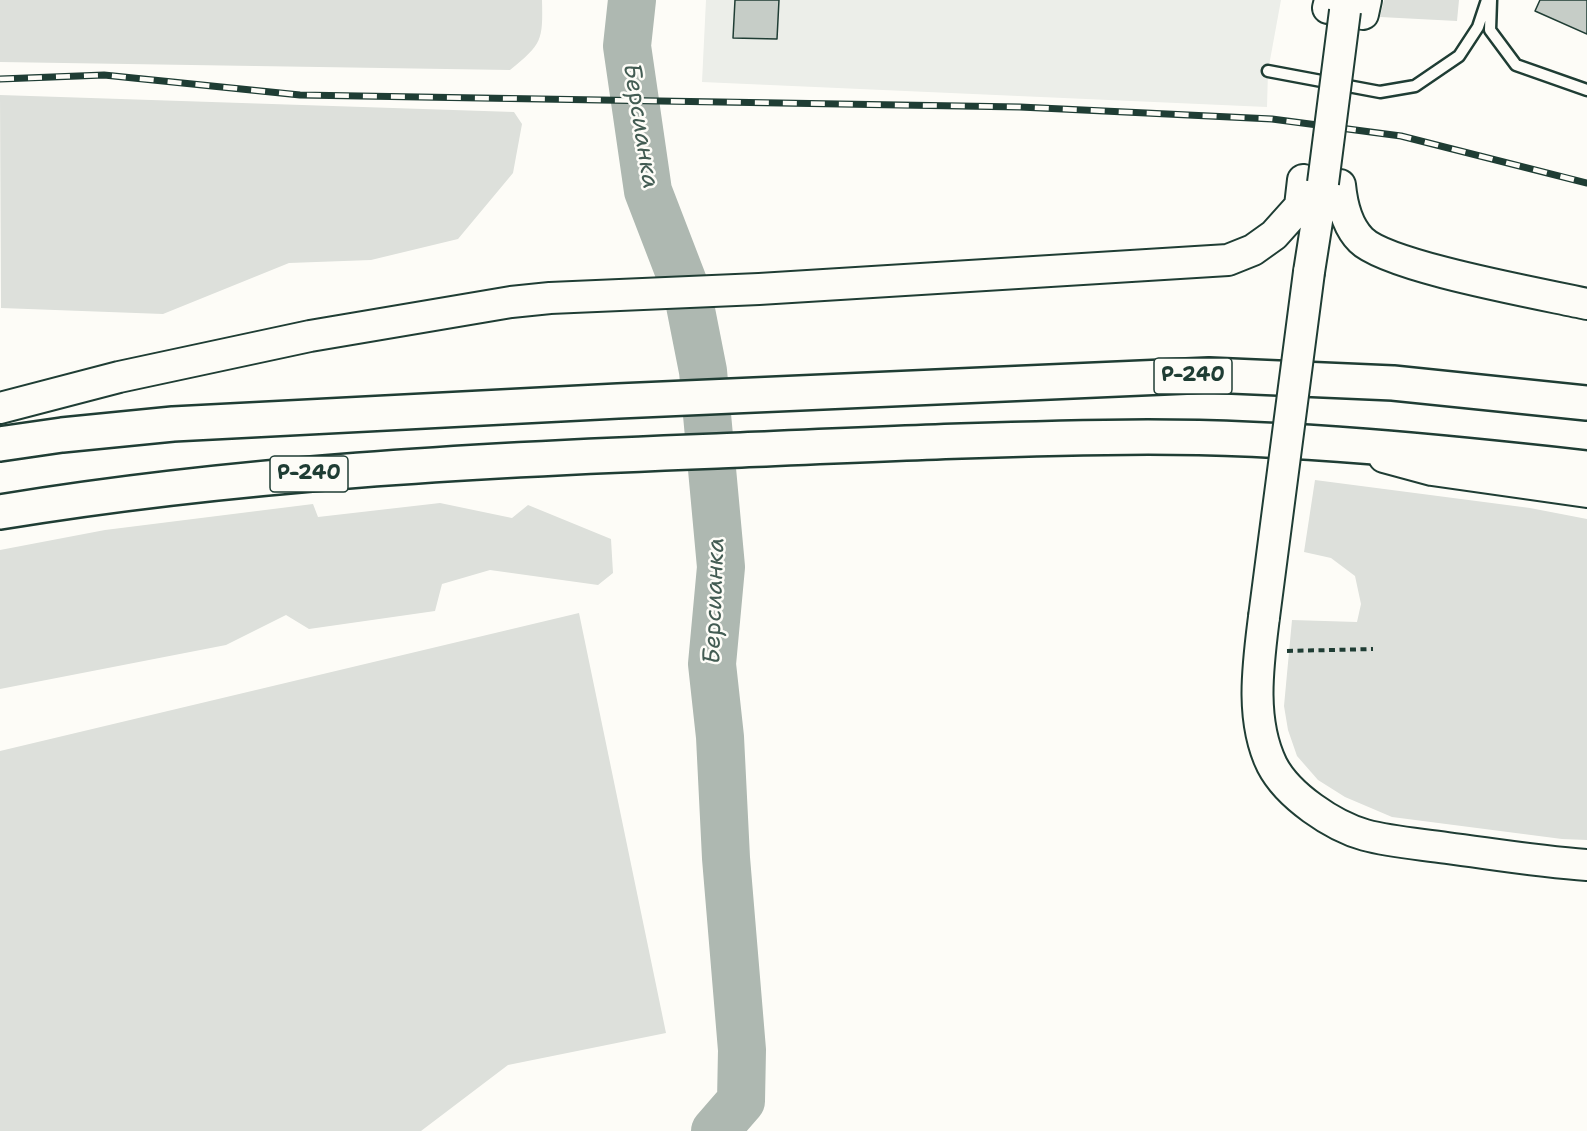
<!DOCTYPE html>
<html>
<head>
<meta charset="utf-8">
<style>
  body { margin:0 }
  canvas { display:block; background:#fdfcf7 }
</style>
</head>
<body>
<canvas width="1587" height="1131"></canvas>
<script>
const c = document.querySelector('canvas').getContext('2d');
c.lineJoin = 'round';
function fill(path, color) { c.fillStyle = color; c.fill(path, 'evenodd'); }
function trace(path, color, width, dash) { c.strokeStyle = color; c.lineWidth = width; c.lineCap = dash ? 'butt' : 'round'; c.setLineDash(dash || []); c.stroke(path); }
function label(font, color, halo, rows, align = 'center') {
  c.font = font + ' "Shantell Sans",sans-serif'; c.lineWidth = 5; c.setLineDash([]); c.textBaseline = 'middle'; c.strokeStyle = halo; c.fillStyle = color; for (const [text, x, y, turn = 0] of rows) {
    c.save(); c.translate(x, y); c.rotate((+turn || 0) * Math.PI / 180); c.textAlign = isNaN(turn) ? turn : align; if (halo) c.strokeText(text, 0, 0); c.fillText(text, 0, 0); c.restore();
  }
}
fill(new Path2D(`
  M706 0H1281L1268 71 1267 107 702 82Z`), '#eceee9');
fill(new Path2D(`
  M0 0H542C543 41 542 44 510 70L0 62Z
  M1384 0H1459L1457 21 1380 17Z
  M0 95 514 112 522 124 513 173 458 239 371 260 289 263 163 314 1 308Z
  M1315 480 1530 508 1587 519V840L1562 839 1392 817 1345 797 1318 780 1297 756 1288 730 1284 706 1292 620 1357 622 1361 604 1355 576 1331 558 1304 552Z
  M440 503 512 518 528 505 611 539 613 573 598 585 490 570 442 584 435 611 309 629 286 615 226 645 0 689V550L105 530 313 504 318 517Z
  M579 613 666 1033 508 1065 421 1131H0V751Z`), '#dde0db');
trace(new Path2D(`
  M632 0 627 46 648 191 688 295 703 371 721 567 712 664 720 737 726 858 742 1050 741 1101 715 1131`), '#aeb8b1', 48);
const building = new Path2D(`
  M735 0H779L777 39 733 38Z
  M1540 0H1587V34L1535 11Z`);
fill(building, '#c6cdc7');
trace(building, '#1f3d34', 1.5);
const lane = new Path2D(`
  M1491 0 1490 30 1516 65 1587 90
  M1268 71 1380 92 1415 86 1459 56 1478 27 1487 0`);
const secondary = new Path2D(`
  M1328 8 1330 0
  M1363 14 1366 0
  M1340 185C1342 205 1347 226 1361 240 1388 267 1542 294 1587 304
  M1309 272 1323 183
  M0 408 119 377 310 336 511 302 550 298 759 289 1228 260 1253 250 1274 235 1300 206 1303 180
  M1384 457 1432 470 1587 492
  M1264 617C1258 665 1250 720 1272 765 1288 796 1333 826 1365 835 1391 842 1420 844 1447 848 1493 854 1540 862 1587 865`);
const highway = new Path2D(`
  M0 444 62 435 173 424 618 401 1209 375 1393 383 1587 403
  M0 512C237 473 477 460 717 451 860 445 1005 438 1148 437 1295 437 1442 452 1587 468`);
trace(lane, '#1f3d34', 15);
trace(secondary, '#1f3d34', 34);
trace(highway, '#1f3d34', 38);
trace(new Path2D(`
  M1287 651 1373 649`), '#1f3d34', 4, [6, 4.5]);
trace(lane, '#fdfcf7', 10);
trace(secondary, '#fdfcf7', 30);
trace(highway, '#fdfcf7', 33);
const rail = new Path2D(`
  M0 79 104 75 300 95 1020 107 1272 119 1401 136 1587 183`);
trace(rail, '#1f3d34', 7);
trace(rail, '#fdfcf7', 4.5, [14]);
const secondaryBridge = new Path2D(`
  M1323 183 1345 11
  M1264 617 1309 272`);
trace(secondaryBridge, '#1f3d34', 34, []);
trace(secondaryBridge, '#fdfcf7', 30);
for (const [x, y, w] of [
  [1193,376,78],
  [309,474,78]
]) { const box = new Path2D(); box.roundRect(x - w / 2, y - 18, w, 36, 4.5); c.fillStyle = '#fdfcf7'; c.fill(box); trace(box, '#1f3d34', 1.5); }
label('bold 21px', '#1f3d34', null, [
  ["Р-240",1193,376],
  ["Р-240",309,474]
]);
label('italic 24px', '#435c53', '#fdfcf7', [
  ["Берсианка",640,126,81],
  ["Берсианка",715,601,-88]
]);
</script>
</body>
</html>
